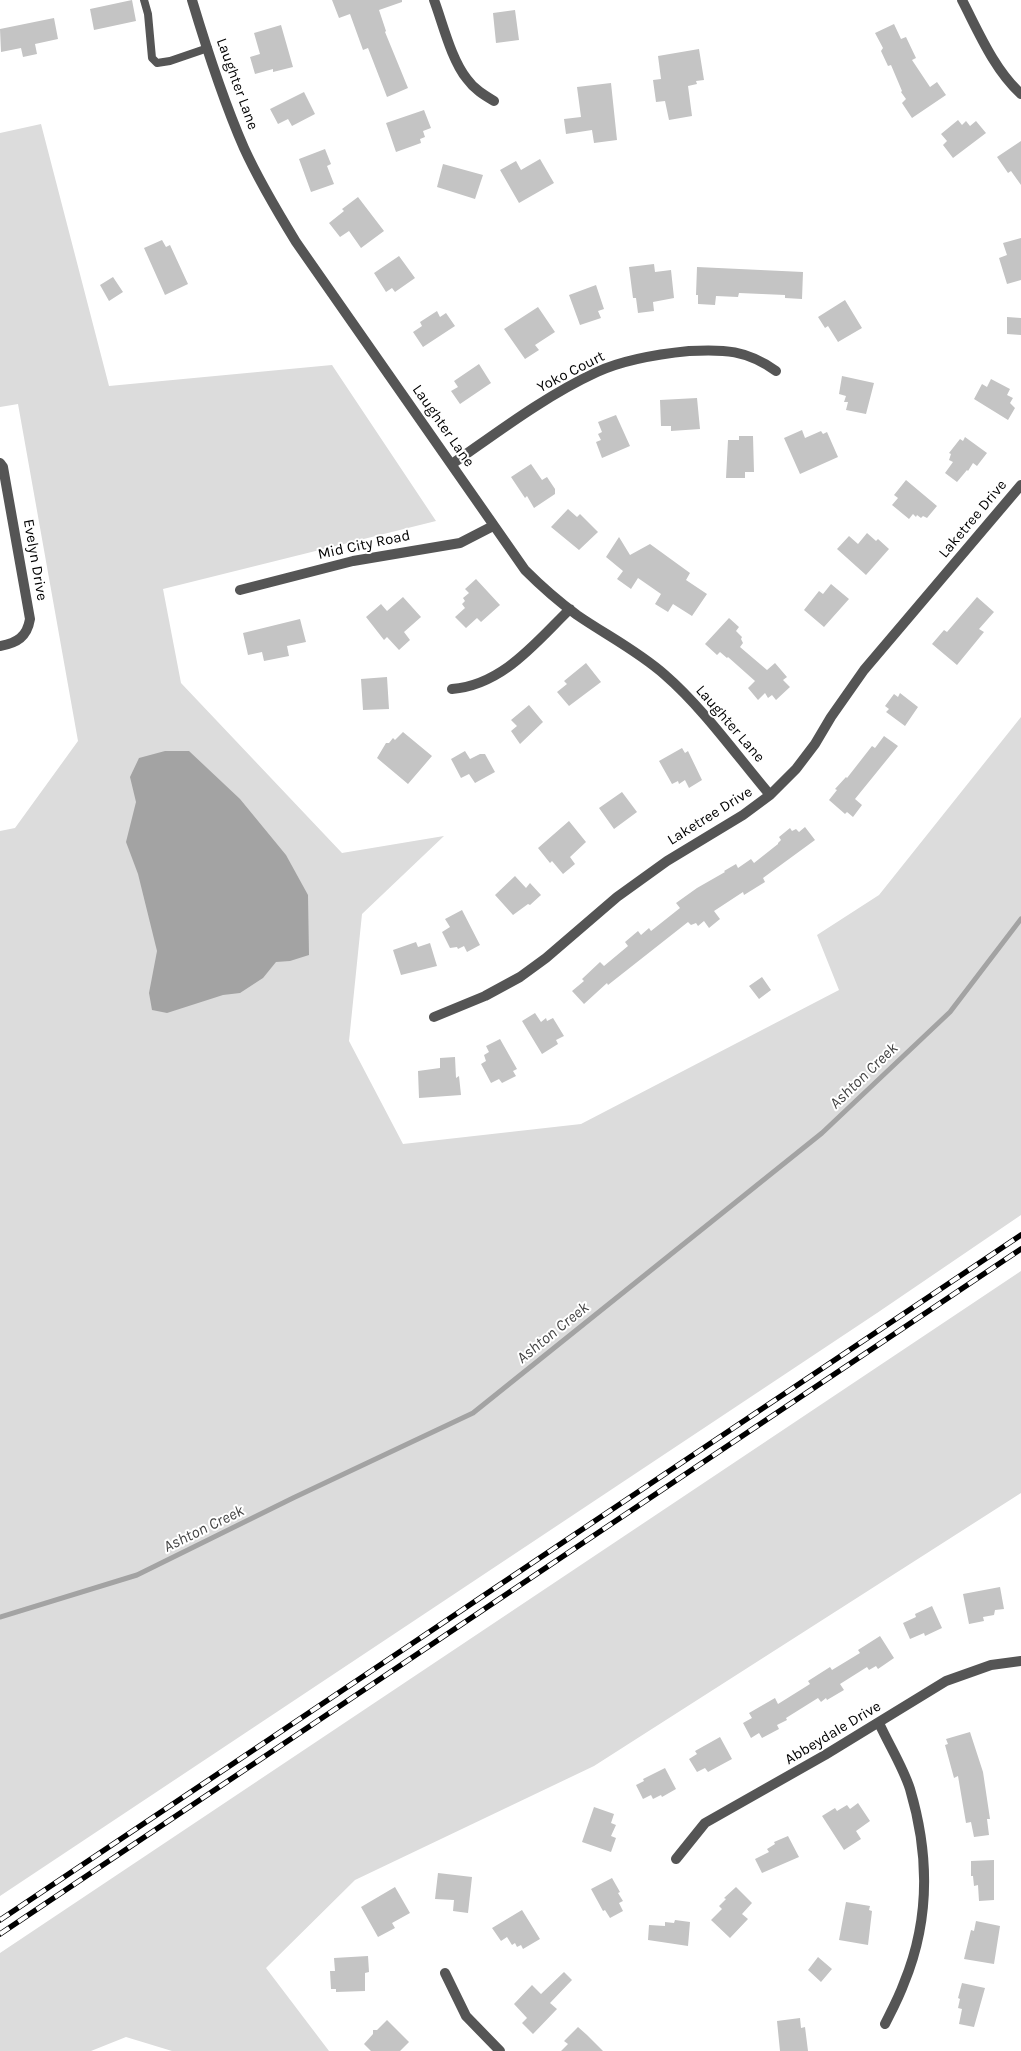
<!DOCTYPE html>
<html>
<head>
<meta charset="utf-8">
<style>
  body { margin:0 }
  canvas { display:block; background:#fff }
</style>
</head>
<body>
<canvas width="1021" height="2051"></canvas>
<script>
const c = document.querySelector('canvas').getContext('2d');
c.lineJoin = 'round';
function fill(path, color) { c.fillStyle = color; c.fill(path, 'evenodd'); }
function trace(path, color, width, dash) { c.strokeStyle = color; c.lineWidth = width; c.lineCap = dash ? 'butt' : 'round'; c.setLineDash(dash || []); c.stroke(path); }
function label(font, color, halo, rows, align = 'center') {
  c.font = font + ' Karla,sans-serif'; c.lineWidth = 4; c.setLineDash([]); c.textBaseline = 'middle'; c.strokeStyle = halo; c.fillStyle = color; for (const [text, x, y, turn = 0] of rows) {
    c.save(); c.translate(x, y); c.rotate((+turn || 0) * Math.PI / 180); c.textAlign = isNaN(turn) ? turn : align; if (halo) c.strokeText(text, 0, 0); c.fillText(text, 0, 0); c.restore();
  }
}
fill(new Path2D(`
  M41 124 109 386 332 365 436 521 163 589 181 683 342 853 444 836 362 914 349 1041 403 1144 581 1124 839 990 817 935 879 895 1021 717V1215L877 1313 0 1896V831L15 828 78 741 18 404 0 407V133Z
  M1021 1271V1493L594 1766 355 1880 266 1968 329 2051H172L126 2037 91 2051H0V1953Z`), '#dcdcdc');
fill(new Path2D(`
  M165 751H189L240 799 286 855 308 895 309 955 290 961 276 962 263 978 240 993 223 995 167 1013 152 1010 149 993 157 951 138 874 126 842 136 802 130 777 139 758Z`), '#a3a3a3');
trace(new Path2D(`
  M0 1617 137 1575 293 1498 473 1413 822 1133 950 1012 1021 919`), '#a3a3a3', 5);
fill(new Path2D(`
  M132 0 136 21 94 30 90 9Z
  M332 0H402V2L379 10 386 31 385 32 408 88 387 97 368 48 363 50 350 14 339 18Z
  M515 10 519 40 496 43 493 13Z
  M54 18 58 39 35 44 37 54 23 57 21 48 1 52 0 29Z
  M894 24 901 39 906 37 916 58 912 60 930 87 937 82 946 95 912 118 902 103 906 99 901 92 902 91 891 65 888 66 881 51 883 48 875 33Z
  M281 25 293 67 273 72V69L255 74 250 57 260 54 254 33Z
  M699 49 704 80 696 81 697 84 688 86 692 116 669 120 665 101 656 102 653 80 661 79 658 56Z
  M611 83 617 140 594 143 592 130 566 134 564 119 581 117 577 87Z
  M304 92 315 114 292 126 288 119 278 124 270 109Z
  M424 110 431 128 423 131 425 137 420 139 421 143 396 152 386 123Z
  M958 120 962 125 966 121 970 126 976 121 986 133 953 158 943 145 947 141 941 134Z
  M1021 141V185L1011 171 1008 173 997 157Z
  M325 149 331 164 327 166 334 184 311 192 299 159Z
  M540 159 554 183 519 203 500 170 516 161 521 170Z
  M443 164 483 175 475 199 437 187Z
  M358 197 384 231 361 248 349 231 340 237 329 223 344 211 342 209Z
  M1021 238V280L1007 284 999 258 1007 255 1003 243Z
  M162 240 166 247 170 245 188 284 165 295 144 248Z
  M399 256 415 278 395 292 392 288 386 292 374 273Z
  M654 264 655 272 671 270 674 298 653 302 654 311 638 313 636 298H633L629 267Z
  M697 267 803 272 802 299 785 298V295L739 293 738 297 716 296 715 305 698 304V295H696Z
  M113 277 123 292 109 301 100 285Z
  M596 285 604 309 598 311 601 318 580 325 569 295Z
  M845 300 862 328 838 342 828 326 825 328 818 317Z
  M538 307 555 332 535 345 539 350 525 359 504 329Z
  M437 311 440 317 446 313 455 326 423 347 413 332 422 326 420 322Z
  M1007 317 1021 318V335L1007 334Z
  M479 364 491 383 460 404 451 391 458 387 454 381Z
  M842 376 874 383 866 414 846 410 848 402H844L846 396 839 394Z
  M991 379 1010 389 1007 395 1013 398 1010 403 1015 408 1008 420 974 399 982 384 987 387Z
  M697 398 700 429 671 431V426H661L660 400Z
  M616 415 630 446 602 458 596 442 601 440 598 434 602 432 598 422Z
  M802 430 805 438 821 431 823 434 827 432 838 457 800 474 784 438Z
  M739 436H753L754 472H745V478H726L728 440H739Z
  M965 437 987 453 977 466 973 463 968 471 967 470 957 482 945 473 953 462 949 460 951 454 949 453 960 439 963 441Z
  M531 464 542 480 547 477 555 489V494L534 508 527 496 525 498 511 477Z
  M906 480 937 506 927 518 923 516 921 518 917 515 916 517 913 514 909 519 892 505 898 498 894 495Z
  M568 509 577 517 580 514 598 532 579 550 551 527Z
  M867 533 876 541 878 539 889 549 866 575 837 549 849 536 858 544Z
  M619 537 630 555 650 544 690 573 686 580 707 594 692 616 673 604 668 612 655 604 661 594 638 578 631 589 617 579 623 571 606 557Z
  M476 579 500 605 481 622 477 618 466 628 455 617 465 608 462 604 465 601 463 598 469 593 465 589Z
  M831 584 849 599 824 627 804 610 819 591 823 594Z
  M403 597 421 617 404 632 410 640 399 650 387 637 384 640 366 617 381 604 387 611Z
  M977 597 994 612 979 629 984 632 957 665 932 644 944 630 947 632Z
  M729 618 739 627 736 631 742 637 741 639 743 643 740 647 767 670 775 663 787 677 783 680 790 687 776 700 772 695 768 698 765 693 758 700 748 688 755 681 728 657 727 658 720 652 717 655 705 644Z
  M300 619 306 642 287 646 289 656 264 661 262 652 248 655 243 633Z
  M586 663 601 682 569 706 557 692 567 684 564 681Z
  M387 677 389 709 363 710 361 679Z
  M900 693 918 707 905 726 886 712 889 709 885 706 894 694 898 697Z
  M529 705 543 722 520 744 511 731 517 726 511 720Z
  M403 732 432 756 408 784 377 758 386 743H389L393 738 395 740Z
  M884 736 898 746 855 799 862 805 853 817 847 812 845 814 829 800 837 790 835 789 846 777 847 778 872 746 875 748Z
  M682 748 685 753 688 751 702 780 689 788 685 780 679 784 678 781 672 784 659 761Z
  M465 751 470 759 480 754H485L495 772 475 783 469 774 461 778 451 759Z
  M622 792 637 812 614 829 599 808Z
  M569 821 586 842 570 857 575 864 563 874 552 861 550 863 538 848Z
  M805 827 815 840 763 878 765 882 744 895 743 892 714 911 720 919 709 928 704 921 698 926 696 923 691 925 688 922 608 985 607 983 584 1004 572 991 584 981 582 979 600 962 604 966 628 946 625 942 638 931 641 935 649 928 651 931 680 908 676 903 697 888 725 872 724 871 736 864 738 868 751 859 754 863 778 844V843L781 840 779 837 790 828 792 831 796 829 799 832Z
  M515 876 526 888 530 883 541 895 530 905 528 904 513 915 495 895Z
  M462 910 480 945 467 952 464 946 458 949 457 947 450 948 442 932 450 927 445 919Z
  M416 942 418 947 430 943 437 966 401 975 393 950Z
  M762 977 771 990 759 999 749 986Z
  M535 1013 541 1022 546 1018 547 1021 553 1018 564 1036 556 1040 558 1044 542 1054 522 1021Z
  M500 1039 517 1069 513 1071 516 1076 502 1083 499 1079 491 1083 481 1064 486 1061 484 1055 489 1052 486 1046Z
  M455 1057 456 1078 459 1076 461 1095 419 1098 418 1071 440 1068V1058Z
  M1000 1587 1004 1609 995 1610 994 1615 983 1617 984 1621 969 1624 963 1594Z
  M932 1606 942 1628 925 1636 924 1633 910 1639 903 1623 916 1617 915 1614Z
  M880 1636 894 1658 878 1669 876 1666 869 1670 867 1667 840 1684 844 1690 827 1700 826 1698 821 1702 818 1698 786 1718 787 1720 777 1725 779 1729 762 1738 759 1733 751 1738 743 1723 752 1718 749 1713 775 1698 778 1704 810 1684 808 1681 830 1667 832 1670 860 1653 858 1650Z
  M970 1732 983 1772 990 1819H987L989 1835 974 1837 971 1822 966 1823 958 1776 954 1778 945 1745 948 1744 946 1739Z
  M720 1737 732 1759 708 1772 705 1768 697 1772 689 1759 697 1754 695 1751Z
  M665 1768 676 1789 662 1797 661 1795 653 1799 651 1795 643 1799 636 1785 644 1781 643 1779Z
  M858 1803 870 1821 856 1831 861 1839 844 1850 822 1816 835 1808 837 1811 847 1805 850 1809Z
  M594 1807 614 1814 611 1823 616 1825 611 1836 616 1838 611 1852 582 1842Z
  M788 1836 799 1857 762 1873 755 1859 769 1852 767 1849 775 1844 774 1842Z
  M994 1860V1900L979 1901 978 1885 974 1886 973 1876H971V1861Z
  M438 1873 472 1877 468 1913 453 1911 454 1900 435 1899Z
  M612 1878 620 1892 618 1893 623 1901 619 1903 623 1911 610 1918 605 1910 603 1911 591 1889Z
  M395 1887 410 1913 392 1923 395 1928 378 1937 361 1907Z
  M736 1887 752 1903 742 1914 748 1919 730 1938 711 1920 722 1909 719 1906 726 1899 724 1898Z
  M846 1902 870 1906 869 1910 872 1911 868 1945 839 1940Z
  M522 1910 540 1939 523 1949 521 1945 517 1947 515 1943 512 1945 507 1937 501 1941 492 1928Z
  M675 1920 690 1922 688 1946 648 1940 649 1925 665 1926V1922L674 1923Z
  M976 1921 1000 1926 994 1964 964 1959 971 1930 974 1931Z
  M368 1956 369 1972 365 1973V1991L336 1992V1989H331L330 1971H335L334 1958Z
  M818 1957 832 1969 821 1982 808 1970Z
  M564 1972 572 1980 550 2003 557 2009 533 2034 522 2023 527 2018 514 2004 532 1985 541 1994Z
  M962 1983 985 1988 974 2027 959 2024 962 2009 958 2008 960 1999 958 1998Z
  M800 2018 801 2028 805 2027 808 2051H780L777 2021Z
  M387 2020 409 2042 400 2051H371L364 2044 373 2034V2030H377Z
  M578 2027 587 2035 603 2051H561L568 2044 564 2041Z`), '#c4c4c4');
trace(new Path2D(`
  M144 0 148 14 152 58 157 63 170 61 208 48`), '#555', 8);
trace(new Path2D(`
  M192 0C207 50 223 100 244 148 259 181 277 211 296 242L525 570C541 586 558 601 577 615 606 635 638 651 665 675 703 708 737 756 770 795
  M434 0C443 24 451 59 467 79 474 89 484 95 494 101
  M962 0C979 33 994 69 1021 94
  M0 463 3 467 30 619C27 637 17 643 0 646
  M452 464C498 432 545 396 597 372 625 359 659 354 689 351 724 349 747 350 776 371
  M240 590 353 561 460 543 493 526
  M452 689C503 685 536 642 570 609
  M434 1017 485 996 520 977 546 958 617 897 667 861 743 815 770 795 796 769 815 744 831 717 864 670 1021 485
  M879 1723C889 1745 903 1767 910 1789 929 1853 930 1920 904 1983 899 1997 892 2010 885 2024
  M676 1859 705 1823 825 1755 946 1681 991 1665 1021 1661
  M445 1973 466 2016 500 2051`), '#555', 10);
const rail = new Path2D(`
  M0 1920 1021 1235
  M0 1934 1021 1249`);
trace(rail, '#000', 5.5);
trace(rail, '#fff', 4, [11]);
label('15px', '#000', '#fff', [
  ["Laughter Lane",237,84,70],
  ["Yoko Court",571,372,-27],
  ["Laughter Lane",443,426,55],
  ["Laketree Drive",973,519,-50],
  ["Mid City Road",364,545,-12],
  ["Evelyn Drive",35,560,80],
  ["Laughter Lane",730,724,49],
  ["Laketree Drive",710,816,-32],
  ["Abbeydale Drive",833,1733,-31]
]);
label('italic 16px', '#444', '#fff', [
  ["Ashton Creek",864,1076,-44],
  ["Ashton Creek",553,1333,-39],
  ["Ashton Creek",204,1529,-26]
]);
</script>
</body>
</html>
